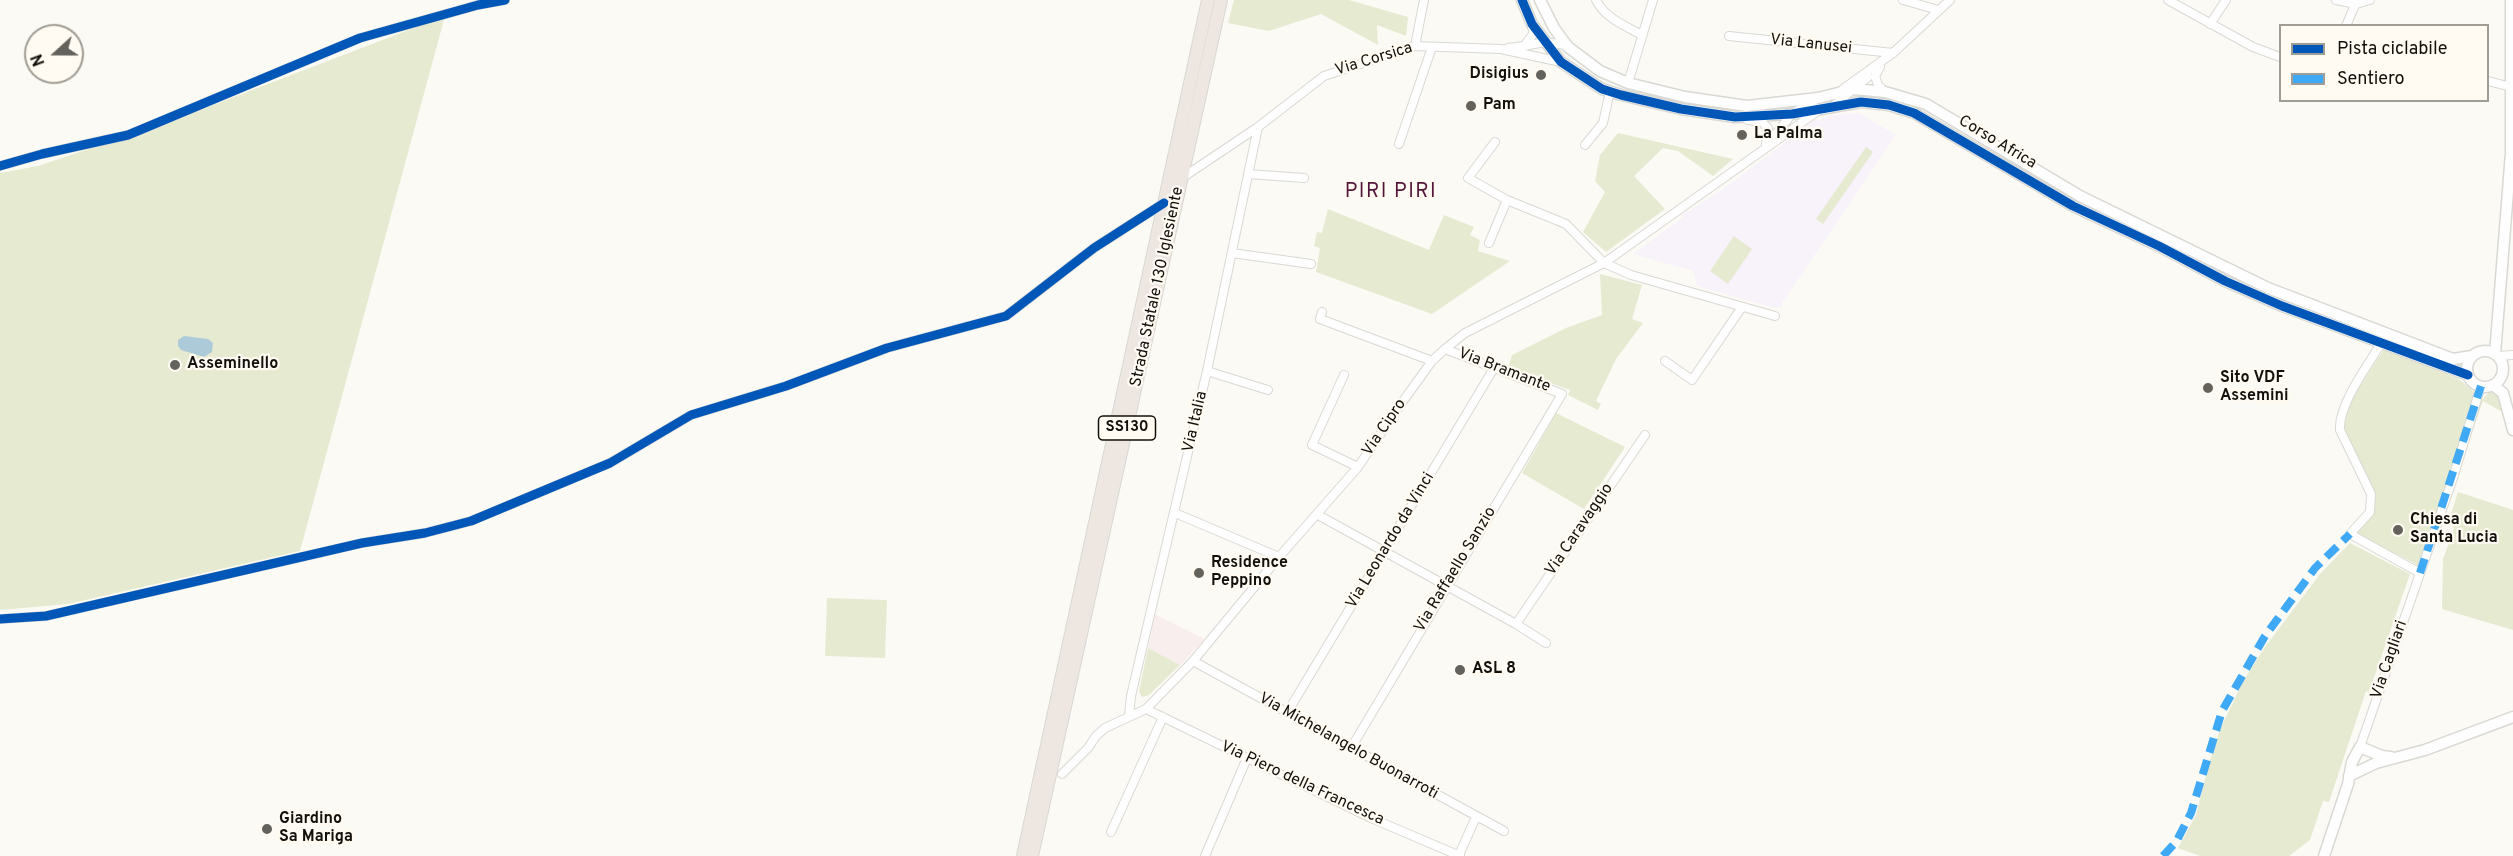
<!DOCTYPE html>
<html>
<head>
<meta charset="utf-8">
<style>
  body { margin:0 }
  #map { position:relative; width:2513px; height:856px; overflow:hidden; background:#fcfaf5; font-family:Overpass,sans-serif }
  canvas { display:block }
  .legend { position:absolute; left:2279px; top:24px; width:210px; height:78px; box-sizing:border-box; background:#fffbf2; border:2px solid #a09d96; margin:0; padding:8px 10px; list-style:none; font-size:18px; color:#12100b }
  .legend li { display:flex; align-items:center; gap:12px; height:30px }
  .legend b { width:30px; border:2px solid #a09d96 }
  .north { position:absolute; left:24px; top:24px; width:60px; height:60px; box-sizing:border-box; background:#fffbf2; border:2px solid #a09d96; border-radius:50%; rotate:249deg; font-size:16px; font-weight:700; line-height:24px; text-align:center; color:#12100b }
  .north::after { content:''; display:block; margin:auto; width:21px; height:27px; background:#64625d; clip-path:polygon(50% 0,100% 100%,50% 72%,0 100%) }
</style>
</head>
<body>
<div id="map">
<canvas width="2513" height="856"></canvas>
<ul class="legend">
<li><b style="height:8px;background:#0057b8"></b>Pista ciclabile</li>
<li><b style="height:8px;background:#3fa9f5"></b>Sentiero</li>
</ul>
<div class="north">N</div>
</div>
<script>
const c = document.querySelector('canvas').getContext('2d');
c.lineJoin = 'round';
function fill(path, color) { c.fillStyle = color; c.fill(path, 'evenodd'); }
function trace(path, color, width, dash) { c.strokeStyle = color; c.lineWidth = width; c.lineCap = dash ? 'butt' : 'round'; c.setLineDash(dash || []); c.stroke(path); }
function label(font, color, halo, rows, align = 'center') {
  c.font = font + ' Overpass,sans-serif'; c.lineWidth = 4.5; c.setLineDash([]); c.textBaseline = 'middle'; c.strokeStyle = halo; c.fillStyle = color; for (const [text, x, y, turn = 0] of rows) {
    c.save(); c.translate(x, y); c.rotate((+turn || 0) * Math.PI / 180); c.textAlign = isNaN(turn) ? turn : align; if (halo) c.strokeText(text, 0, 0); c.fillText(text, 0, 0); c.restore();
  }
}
fill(new Path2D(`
  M1155 614 1205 639 1180 665 1148 648Z`), '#f8eeee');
fill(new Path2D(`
  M1859 113 1896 135 1782 303V307H1771L1697 286 1693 271 1633 254 1683 217 1682 215 1722 190 1815 120 1840 114Z`), '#f8f3fa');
fill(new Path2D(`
  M1234 0H1349L1408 17 1406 36 1377 25 1378 45 1321 14 1269 31 1228 23Z
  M445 16 300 551 68 604 0 610V173L38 166 166 123Z
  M1618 133 1733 159 1713 176 1678 151 1663 148 1634 176 1665 209 1606 252 1583 232 1605 192 1595 181 1600 155Z
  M1866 147 1873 152 1823 224 1816 219Z
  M1328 209 1429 250 1444 215 1474 227 1470 235 1480 240 1478 251 1510 261 1432 314 1316 272 1320 248 1314 246 1317 232 1322 233Z
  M1734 236 1752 249 1728 284 1710 271Z
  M1600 274 1642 285 1632 319 1643 323 1616 359 1596 401 1601 404 1598 410 1568 395 1570 390 1508 368 1512 355 1566 328 1602 315Z
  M2384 349 2459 379 2474 392V397L2482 400 2489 392 2497 393 2506 414 2483 401 2425 569 2356 533C2385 500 2371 482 2353 449 2349 442 2344 435 2343 428 2342 408 2373 367 2384 349Z
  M1556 413 1625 447 1584 509 1522 473Z
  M2458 492 2513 510V630L2442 609 2443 559 2454 529 2449 520Z
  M2350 543 2410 574 2369 692 2366 691 2329 802 2323 801 2310 840 2289 856H2200L2178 848 2196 815 2209 763 2220 730 2242 683 2265 647 2320 574Z
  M827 598 887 600 885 658 825 656Z
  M1148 648 1180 665 1149 695 1142 697 1139 691Z`), '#e6ead1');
fill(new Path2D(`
  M184 336 208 339 213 343 212 352 204 357 181 350 178 346V340Z`), '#accad8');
const street = new Path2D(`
  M1596 0C1605 18 1625 26 1642 35
  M1903 0 1938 10
  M2168 0 2253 47 2280 57
  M2336 0 2356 4 2370 0
  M2210 24 2226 0
  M2346 26 2357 0
  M1729 36 1893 53
  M1415 46 1424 0
  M1524 46 1545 42 1566 45
  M1508 48 1524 46 1534 33 1532 27
  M1880 67 1875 76 1878 85 1885 92
  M2488 81 2511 87
  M1628 83 1653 0
  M1843 89 1893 53 1950 0
  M1833 106 1868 77
  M1748 120 1762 122 1768 128 1766 144
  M1771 140 1792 114 1815 100
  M1495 142 1468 178 1507 200 1566 224 1604 263 1631 275 1775 316
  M1399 144 1432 47
  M1585 145 1603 123 1610 91
  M0 166 42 154 128 135 360 38 478 5 505 0
  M1248 174 1304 178
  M1182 178 1258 127 1324 76 1415 46 1501 49 1561 62
  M1489 243 1507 200
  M1232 253 1311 264
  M1322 312 1320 319 1432 361
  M2382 342C2368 365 2338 405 2340 430L2371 494 2370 512 2350 534 2420 573
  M2498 356 2513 355
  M1665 361 1692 380 1742 307
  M1207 371 1268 390
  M1344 375 1312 445 1358 467
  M1175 513 1279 557
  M1318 515 1516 624 1546 643
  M0 619 46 616 362 543 425 533 471 521 610 463 691 415 786 386 887 348 1006 316 1094 248 1164 203
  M1516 624 1645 435
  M1193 661 1504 831
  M1146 709 1371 818 1460 856
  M1287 713 1494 368
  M1129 716 1131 696 1207 371 1258 127
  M2360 747 2453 478 2481 386
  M1351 748 1562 394 1445 349
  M1062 774 1088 748 1096 736 1105 728 1146 709 1193 661 1279 557 1358 467 1398 408 1432 361 1445 349 1465 333 1604 263 1818 111
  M1111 832 1163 717
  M1459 855 1476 817
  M1205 856 1247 758`);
const secondary = new Path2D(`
  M1522 0 1532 24 1561 62 1602 89 1621 95 1681 109 1735 117 1792 114 1861 102 1889 105 1914 113 2073 206 2159 246 2225 281 2282 306 2468 375
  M1540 0 1554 28 1568 47 1600 71 1628 83 1685 97 1747 106 1818 98 1854 89 1885 92 1926 104 2080 196 2268 288 2453 359 2472 356
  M2467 369a18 18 0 1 1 36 0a18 18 0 1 1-36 0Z
  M2495 354 2511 153V0
  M2493 385 2503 393 2513 430
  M2349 776 2376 763 2425 750 2513 717
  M2324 856 2348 784 2352 762 2360 747 2382 756 2391 757`);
const primary = new Path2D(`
  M1023 856 1208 0
  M1032 856 1221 0`);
trace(street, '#d9d8d3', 10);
trace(secondary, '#d9d8d3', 13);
trace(primary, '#d8d7d4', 14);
trace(street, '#fffefe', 8);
trace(secondary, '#fffefe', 10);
trace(primary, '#eee6e1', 12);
trace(new Path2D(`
  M2420 573 2481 386
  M2163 856 2176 842 2191 813 2222 711 2265 636 2315 568 2350 534`), '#3fa9f5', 8, [15, 8]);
trace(new Path2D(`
  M1522 0 1532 24 1561 62 1602 89 1621 95 1681 109 1735 117 1792 114 1861 102 1889 105 1914 113 2073 206 2159 246 2225 281 2282 306 2468 375
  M0 166 42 154 128 135 360 38 478 5 505 0
  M0 619 46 616 362 543 425 533 471 521 610 463 691 415 786 386 887 348 1006 316 1094 248 1164 203`), '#0057b8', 9);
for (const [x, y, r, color] of [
  [1541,75,6,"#64625d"],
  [1471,106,6,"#64625d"],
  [1742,135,6,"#64625d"],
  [175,365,6,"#64625d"],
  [2208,388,6,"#64625d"],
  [2398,530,6,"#64625d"],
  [1199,573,6,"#64625d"],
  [1460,670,6,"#64625d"],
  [267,829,6,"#64625d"]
]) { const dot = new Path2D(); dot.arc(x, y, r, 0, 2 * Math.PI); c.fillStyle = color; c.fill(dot); trace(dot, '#fffbf2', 2); }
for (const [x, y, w] of [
  [1127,428,57]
]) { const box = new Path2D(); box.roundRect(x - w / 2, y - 12, w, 24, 4.5); c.fillStyle = '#fffbf2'; c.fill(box); trace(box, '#12100b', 1.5); }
label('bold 15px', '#12100b', null, [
  ["SS130",1127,428]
]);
label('16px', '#12100b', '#fffbf2', [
  ["Via Lanusei",1811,45,6],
  ["Via Corsica",1374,60,-17],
  ["Corso Africa",1997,143,31],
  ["Strada Statale 130 Iglesiente",1158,287,-78],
  ["Via Bramante",1504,371,21],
  ["Via Italia",1196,422,-77],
  ["Via Cipro",1385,428,-56],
  ["Via Caravaggio",1580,530,-56],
  ["Via Leonardo da Vinci",1391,541,-59],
  ["Via Raffaello Sanzio",1456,570,-59],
  ["Via Cagliari",2390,660,-71],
  ["Via Michelangelo Buonarroti",1348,747,29],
  ["Via Piero della Francesca",1302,784,25]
]);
label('bold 16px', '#12100b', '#fffbf2', [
  ["Disigius",1529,75,"right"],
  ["Pam",1483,106],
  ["La Palma",1754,135],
  ["Asseminello",187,365],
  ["Sito VDF",2220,379],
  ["Assemini",2220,397],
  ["Chiesa di",2410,521],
  ["Santa Lucia",2410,539],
  ["Residence",1211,564],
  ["Peppino",1211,582],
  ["ASL 8",1472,670],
  ["Giardino",279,820],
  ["Sa Mariga",279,838]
], 'left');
c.letterSpacing = '1.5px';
label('20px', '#531539', '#fffbf2', [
  ["PIRI PIRI",1391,193]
]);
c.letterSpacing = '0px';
</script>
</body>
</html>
